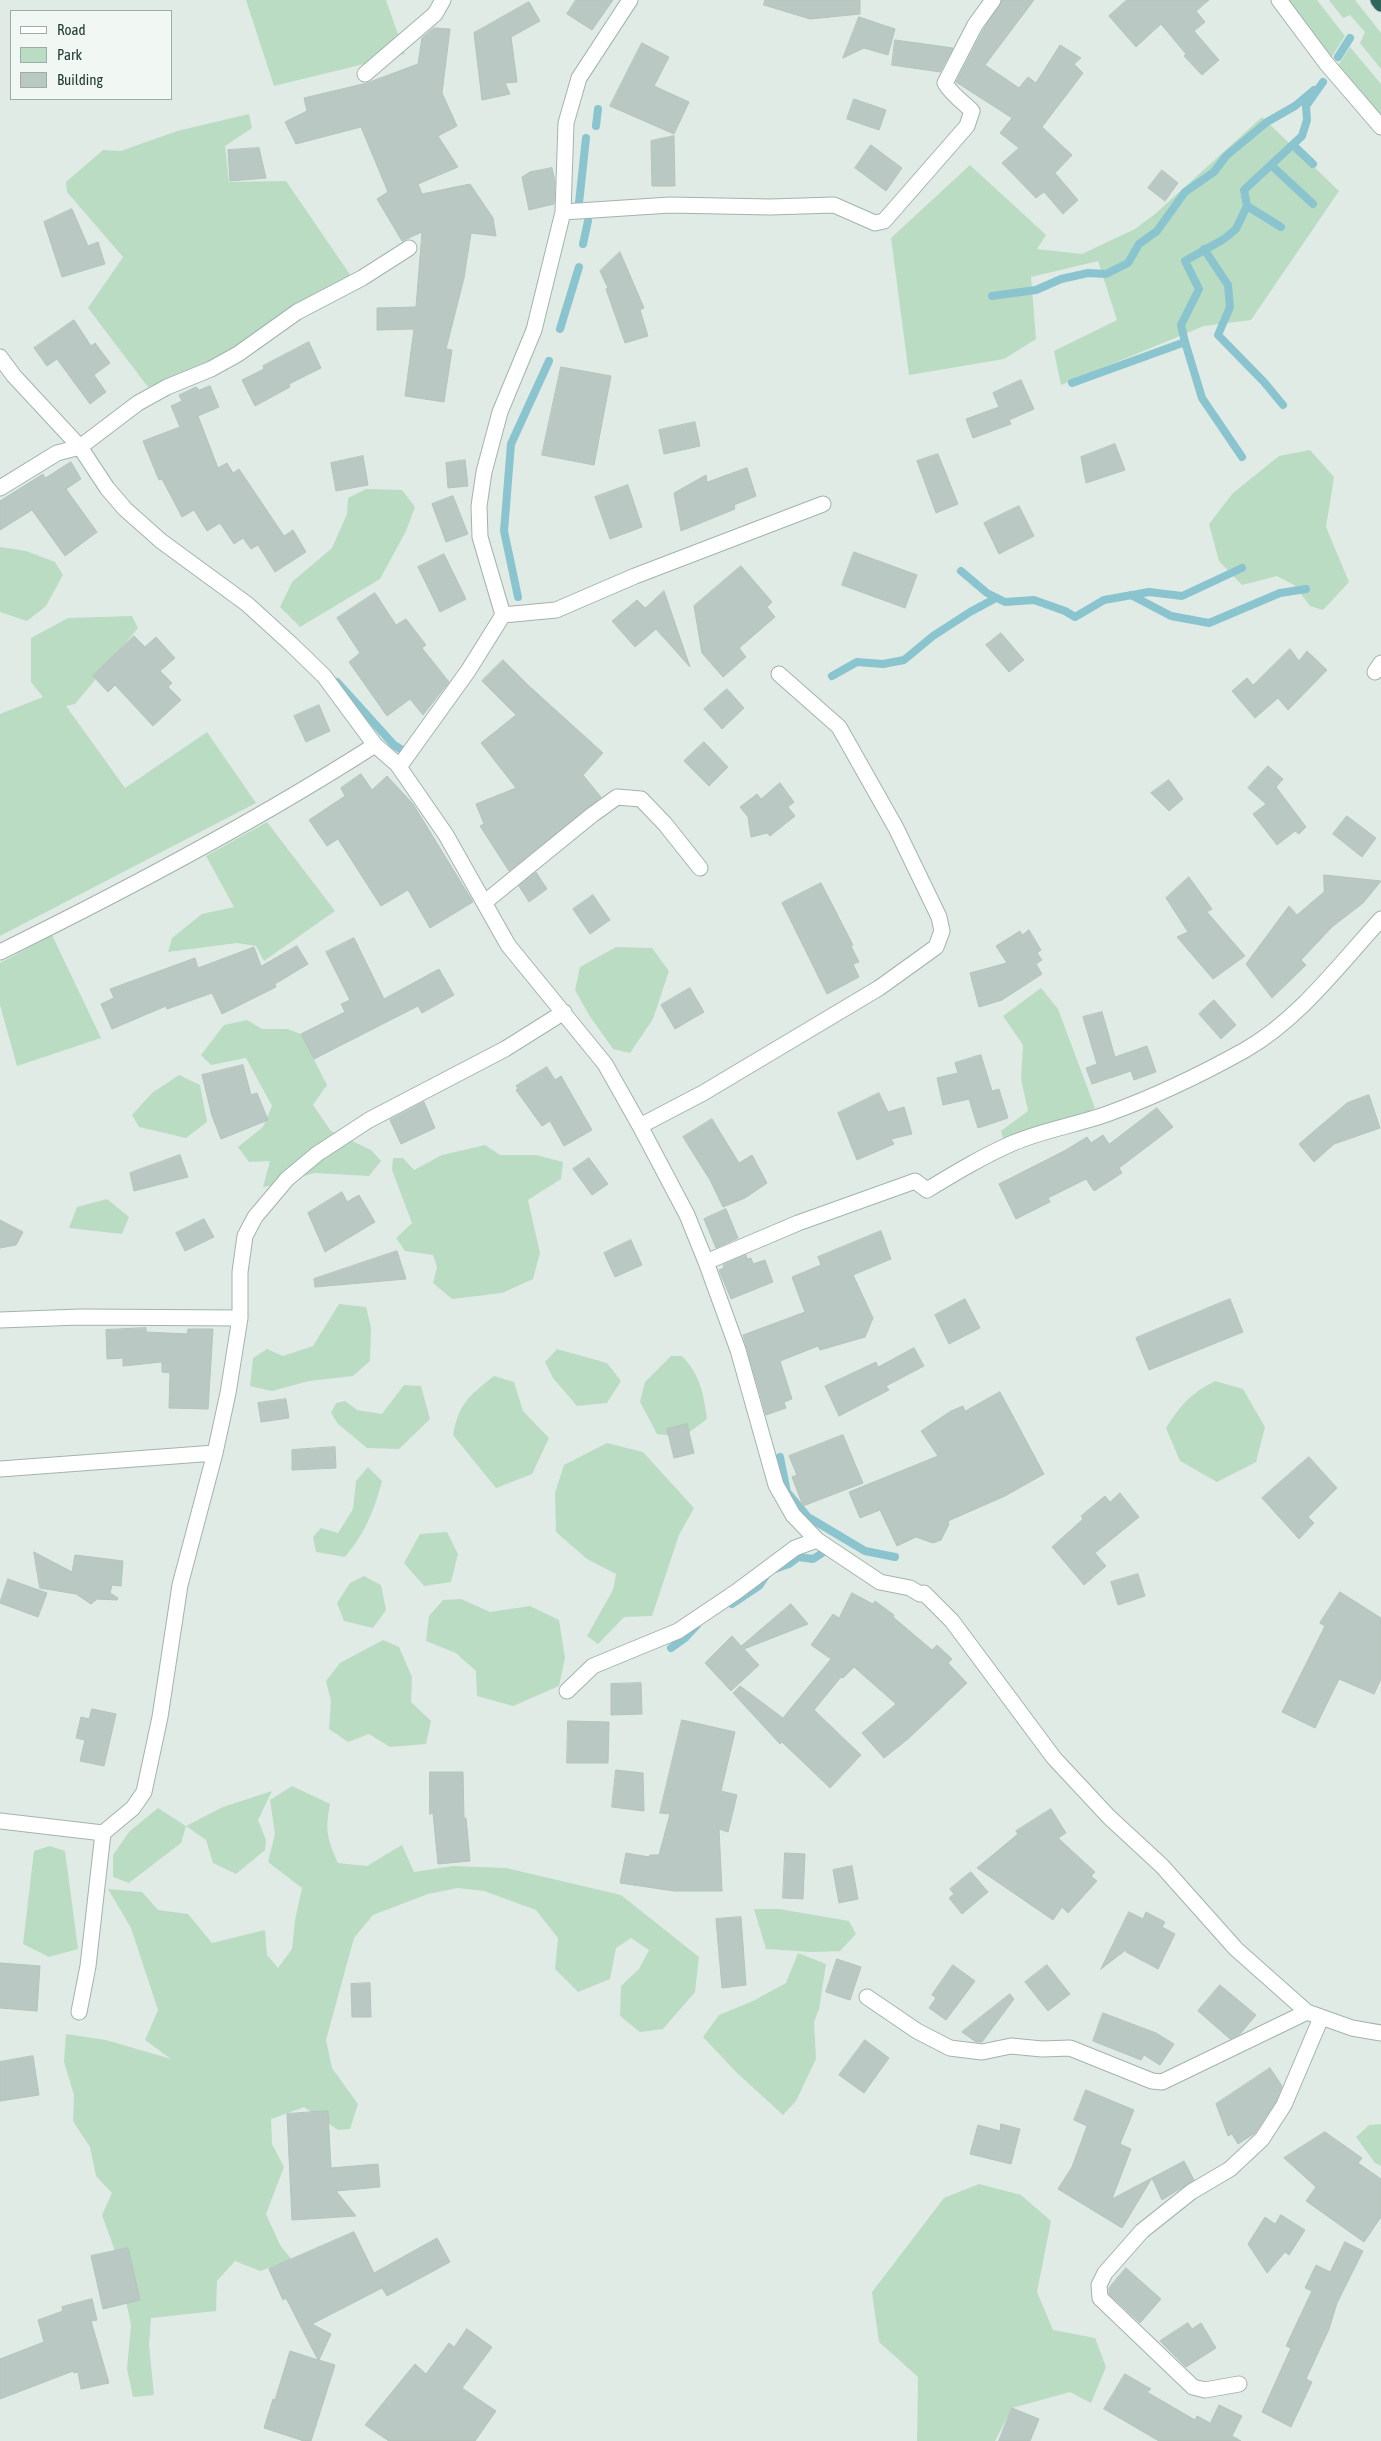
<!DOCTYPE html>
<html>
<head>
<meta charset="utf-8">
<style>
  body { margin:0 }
  #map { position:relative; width:1381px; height:2441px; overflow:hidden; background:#e0ebe6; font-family:"Asap Condensed",sans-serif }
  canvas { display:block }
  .legend { position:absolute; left:10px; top:10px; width:162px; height:90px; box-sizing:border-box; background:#f1f8f4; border:1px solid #9eaca7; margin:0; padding:6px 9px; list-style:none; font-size:15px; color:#223b34 }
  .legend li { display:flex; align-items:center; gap:10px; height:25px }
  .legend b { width:25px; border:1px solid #9eaca7 }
</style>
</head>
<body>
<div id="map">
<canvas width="1381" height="2441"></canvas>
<ul class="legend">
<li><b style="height:6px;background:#fff"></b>Road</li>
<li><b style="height:14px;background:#badcc3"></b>Park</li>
<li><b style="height:14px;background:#b9c8c2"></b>Building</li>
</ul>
</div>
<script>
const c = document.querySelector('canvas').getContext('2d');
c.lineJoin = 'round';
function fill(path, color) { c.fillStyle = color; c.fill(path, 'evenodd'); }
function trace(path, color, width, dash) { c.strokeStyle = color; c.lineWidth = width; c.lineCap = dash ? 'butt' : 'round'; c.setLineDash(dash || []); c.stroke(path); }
fill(new Path2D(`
  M246 0H386L405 54 274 86Z
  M1288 0H1317L1345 36 1331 58Z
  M1329 0H1355L1381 33V69L1360 43 1365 32 1350 15 1343 18Z
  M1350 47 1381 84V118L1337 67Z
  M249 114 252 128 225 146 229 182 286 181 353 279 277 317 225 359 148 387 88 308 123 257 67 192 66 182 103 150 121 151 177 131Z
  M1262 117 1339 191 1251 320 1204 326 1061 385 1054 351 1117 320 1098 261 1031 277 1036 339 1004 359 909 375 891 238 970 165 1046 235 1037 249 1082 254 1135 229 1155 214Z
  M1310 450 1334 477 1326 527 1349 582 1323 610 1310 606 1294 585 1277 576 1242 585 1219 561 1209 524 1233 493 1279 456Z
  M366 489 402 490 415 507 406 531 380 579 300 627 280 607 292 582 332 548 347 514 348 498Z
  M0 547 26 551 55 562 63 575 46 606 27 621 0 612Z
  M132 616 138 628 75 704 66 706 125 788 207 732 256 803 0 936V714L43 697 31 682V638L68 618Z
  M267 822 335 911 264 961 256 946 237 943 168 952 172 938 202 914 234 907 206 856Z
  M52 935 101 1038 17 1066 0 1005V963Z
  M616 947 652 948 669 971 653 1019 630 1053 613 1049 589 1015 575 990 580 967Z
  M1041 988 1058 1009 1095 1108 1054 1134 1005 1146 1001 1131 1028 1111 1021 1079 1023 1045 1003 1016Z
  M247 1020 262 1029H287L301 1034 327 1085 313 1105 331 1131 371 1150 381 1161 369 1176 314 1173 279 1184 263 1187 270 1161 249 1162 238 1147 263 1127 272 1106 246 1058 211 1065 201 1055 224 1025Z
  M179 1075 200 1085 207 1122 186 1138 139 1127 132 1115 152 1093Z
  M485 1145 500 1155H536L563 1162 561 1179 528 1200 540 1253 533 1279 502 1293 452 1299 433 1283 437 1267 433 1255 405 1251 396 1238 412 1223 392 1170 393 1158H403L414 1170 442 1155Z
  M107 1199 129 1217 122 1234 69 1228 77 1207Z
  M339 1304 366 1307 371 1327 370 1361 353 1376 309 1381 272 1391 250 1386 253 1358 267 1349 283 1356 313 1346Z
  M557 1349 607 1363 621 1381 607 1403 577 1406 553 1378 545 1362Z
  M671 1356H682C700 1374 704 1395 707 1419L683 1437 657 1434 640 1402 645 1382Z
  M494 1376 514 1382 523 1411 549 1438 532 1474 496 1488 453 1435C459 1403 469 1396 494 1376Z
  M1215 1381 1243 1389 1265 1427 1256 1462 1217 1482 1180 1461 1166 1428C1181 1405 1190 1394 1215 1381Z
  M404 1385 421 1386 430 1419 399 1449 367 1448 338 1424 331 1413 336 1403 345 1401 357 1410 382 1414Z
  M607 1443 643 1452 694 1508 679 1535 652 1616 624 1617 598 1644 587 1636 613 1590 616 1574 587 1559 556 1532 555 1493 564 1465Z
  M368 1467 382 1481C374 1511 365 1533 345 1557L316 1552 313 1537 321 1528 338 1533 353 1509 356 1481Z
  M447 1532 458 1554 451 1582 424 1586 404 1563 420 1534Z
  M364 1576 381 1585 386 1610 373 1628 344 1621 337 1603 350 1583Z
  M461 1599 490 1612 530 1606 559 1620 565 1658 559 1686 513 1706 477 1696 476 1671 456 1653 426 1641 429 1616 443 1600Z
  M383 1640 399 1647 412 1677 411 1702 431 1721 426 1744 390 1747 369 1734 348 1742 329 1729 331 1701 326 1681 340 1663Z
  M292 1786 330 1804C325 1830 327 1839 338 1863L367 1866 402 1845 414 1872 453 1866 506 1868 621 1895 699 1957 695 1992 663 2029 640 2032 620 2016 621 1986 639 1969 649 1950 631 1938 616 1948 610 1979 578 1992 555 1969 558 1938 536 1910 484 1891 458 1888 428 1894 373 1915 354 1938 326 2040 332 2068 358 2104 350 2129 338 2130 304 2107 271 2119 272 2144 284 2167 266 2214 280 2245 292 2260 260 2271 235 2261 217 2281 216 2311 151 2318 149 2345 154 2395 133 2397 127 2369 131 2325 116 2254 102 2215 112 2193 96 2176 90 2147 73 2121 74 2095 64 2062 66 2034 106 2040 171 2059 145 2040 158 2010 131 1928 108 1889 142 1892 158 1910 188 1914 212 1943 265 1930 267 1955 278 1968 292 1949 295 1920 302 1888 268 1862 275 1834 270 1800Z
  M272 1791 258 1820 266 1840 265 1850 236 1874 213 1863 206 1840 186 1826 181 1843 129 1883 113 1877V1855L129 1832 158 1808 186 1826 223 1807Z
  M50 1846 65 1851 78 1949 49 1957 23 1944 34 1851Z
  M754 1909H779L849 1921 856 1934 840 1951 812 1952 766 1949Z
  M798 1953 826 1964 819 2009 814 2022 816 2059 796 2101 783 2115 737 2073 703 2037 719 2015 753 2001 786 1983Z
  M1381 2124V2166L1375 2163 1356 2137 1369 2125Z
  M979 2184 1021 2195 1051 2221 1037 2292 1053 2330 1095 2338 1106 2367 1091 2403 1070 2392 1012 2408 995 2441H917L918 2377 879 2342 872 2292 944 2198Z`), '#badcc3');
trace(new Path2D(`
  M1338 57 1350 38
  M596 126 598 109
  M1293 145 1313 164
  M1271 165 1313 204
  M579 203 586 138
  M1247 206 1281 227
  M583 244 588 221
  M1204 249 1228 285 1230 307 1218 335 1264 382 1283 405
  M992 296 1036 290 1061 279 1088 273 1106 274 1128 263 1139 244 1157 231 1185 192 1214 172 1226 156 1267 122 1295 106 1314 90
  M560 329 579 267
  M1072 383 1185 342
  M1242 457 1202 398 1185 342 1181 325 1199 289 1185 261 1224 239 1236 229 1247 206 1244 190 1302 136 1307 120 1306 106 1323 82
  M961 571 987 593 1005 602 1034 600 1065 611 1075 617 1104 600 1149 592 1182 596 1242 568
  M1131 595 1171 616 1209 623 1280 593 1306 589
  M518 597 504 531 511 444 549 361
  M832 676 857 662 883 664 904 660 933 636 970 612 996 598
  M337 682 394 745 407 753
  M780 1457 787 1492 808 1517 865 1551 895 1557
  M732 1604 759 1586 769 1571 789 1564 798 1557 813 1559 830 1548
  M671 1648 685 1638 697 1625`), '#8ac4cf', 8);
const building = new Path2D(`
  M576 0H613L592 30 567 14Z
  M765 0H860V14L810 19 764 5Z
  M1002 0H1034L985 65 1019 88 1028 77 1036 83 1060 45 1081 58 1074 64 1083 73 1042 127 1072 155 1055 173 1078 200 1063 214 1044 192 1036 198 1002 163 1019 148 1000 133 1012 118 956 82 983 30Z
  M1127 0H1209L1196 11 1205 22 1194 31 1219 60 1202 75 1184 56 1186 54 1161 24 1136 47 1109 16Z
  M529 2 540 21 511 37 517 82 505 83 510 94 482 100 474 33Z
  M859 17 895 29 888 55 864 48 843 58Z
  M434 28 450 29 442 93 457 126 438 136 458 167 418 184 422 194 470 184 493 218 496 236 471 233 464 278 446 349 452 350 444 402 405 396 414 329 377 330V308L416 307 422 232 402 241 377 199 388 192 361 127 296 144 285 122 307 111 304 98 367 83 418 64 422 38Z
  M895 40 953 48 940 72 892 65Z
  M642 43 669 57 654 86 689 102 674 134 610 106Z
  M854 99 886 110 879 130 847 119Z
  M674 136 675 186H652L651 141Z
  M871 145 902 168 886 191 855 168Z
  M259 148 266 178 230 181 228 150Z
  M552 168 555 181 554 204 529 210 522 177 530 172Z
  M1162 170 1178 183 1165 201 1148 188Z
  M72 209 88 246 98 242 105 264 62 277 44 222Z
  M620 252 644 308 640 310 648 336 625 343 606 289 608 288 600 271Z
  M74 320 91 346 95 343 110 363 94 375 106 392 90 404 57 359 47 366 34 348Z
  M309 342 321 368 289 384 290 387 255 406 242 380 264 369 263 366Z
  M561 367 611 376 594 465 542 455Z
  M1021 380 1034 409 1009 420 1011 424 973 438 966 419 999 407 993 393Z
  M210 386 219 407 198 416 218 468 227 463 233 473 239 469 284 536 293 530 306 552 275 572 258 545 251 549 243 538 234 544 220 523 207 531 194 510 182 517 162 479 159 480 143 441 180 427 171 406 182 401 179 395 196 387 199 390Z
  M695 422 700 446 664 454 659 430Z
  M1115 444 1125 470 1086 483 1081 457Z
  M938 454 958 504 936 513 917 461Z
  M363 456 368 485 336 491 331 463Z
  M465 460 468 486 448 488 446 463Z
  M71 462 81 479 66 489 97 532 65 556 32 510 0 530V501L43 474 45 478Z
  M747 468 756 496 734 505 735 509 681 531 674 493 706 475 707 482Z
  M628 485 642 527 610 539 595 497Z
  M453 496 468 534 446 542 432 504Z
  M1019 506 1034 536 999 554 984 523Z
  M854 552 917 575 905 608 842 585Z
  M444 554 466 599 440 612 418 567Z
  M741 566 772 602 767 607 775 617 739 648 746 657 723 677 702 653 694 606Z
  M664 591 690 667 656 629 635 647 612 621 637 600 645 608Z
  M375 593 396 625 406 619 426 645 422 648 449 682 423 715 410 699 387 716 349 662 360 653 337 618Z
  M1001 633 1024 660 1009 672 986 645Z
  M134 636 145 647 156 637 175 658 160 671 172 683 168 687 181 700 153 726 115 685 108 692 93 676Z
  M1290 649 1299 661 1307 651 1327 670 1288 710 1278 698 1255 718 1232 691 1247 678 1253 685Z
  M503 660 528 685 603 753 583 775 601 797 509 871 480 826 484 824 476 804 516 788 481 743 516 715 482 681Z
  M727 689 744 708 722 729 704 709Z
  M319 705 330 731 306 742 294 716Z
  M704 742 728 767 709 786 684 761Z
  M1268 766 1283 779 1276 787 1306 827 1299 834 1295 831 1277 845 1253 814 1266 804 1248 788Z
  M361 774 372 790 387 776 413 804 473 902 430 928 408 890 381 906 338 839 327 846 309 820 345 796 341 788Z
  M1169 780 1183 799 1169 811 1151 793Z
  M780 783 794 802 788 807 795 816 770 836 767 833 751 837 748 817 740 807 757 794 761 799Z
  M1347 816 1376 838 1362 857 1333 834Z
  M536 872 547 889 529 902 519 886Z
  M1324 875 1381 881 1363 903 1332 927 1301 960 1306 965 1272 998 1246 964 1289 906 1297 915 1324 892Z
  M1189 877 1212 909 1207 912 1245 956 1213 979 1177 937 1188 932 1166 898Z
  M821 883 853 945 851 946 859 962 853 964 859 977 827 994 782 903Z
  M593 895 610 920 590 934 573 909Z
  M1029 930 1041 950 1037 953 1042 960 1036 964 1042 974 1002 1000 979 1007 970 973 1007 963 996 946 1020 931 1022 935Z
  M354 938 384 999 439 969 454 995 422 1013 418 1006 314 1059 301 1034 345 1012 341 1004 350 1000 326 952Z
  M297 946 308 964 275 984 276 987 222 1014 212 993 167 1009 166 1006 112 1029 101 1004 114 998 110 989 195 958 198 968 254 947 261 966Z
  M690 988 704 1012 675 1029 661 1005Z
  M1214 1000 1236 1025 1221 1039 1199 1014Z
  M1102 1012 1115 1057 1147 1046 1156 1072 1134 1080 1131 1071 1092 1084 1086 1068 1097 1064 1083 1017Z
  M981 1055 992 1091 999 1089 1008 1118 978 1128 969 1099 943 1105 937 1078 958 1073 955 1063Z
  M243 1065 251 1095 257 1093 268 1120 221 1139 212 1116 202 1075Z
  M547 1067 555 1080 561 1076 592 1130 564 1146 550 1121 542 1126 516 1090 518 1088 516 1086Z
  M879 1093 888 1112 904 1107 912 1134 891 1139 894 1144 857 1160 838 1113Z
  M1369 1095 1380 1128 1334 1144 1314 1162 1299 1144 1347 1103Z
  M424 1102 435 1128 401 1144 390 1120Z
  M1157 1108 1173 1127 1119 1168 1122 1173 1094 1191 1086 1179 1048 1198 1050 1202 1016 1219 999 1184 1066 1150 1087 1137 1091 1143 1103 1135 1109 1144Z
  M712 1119 739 1163 752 1155 767 1183 745 1198 723 1207 710 1180 683 1137Z
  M180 1155 188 1177 134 1191 130 1173Z
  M589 1158 608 1184 592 1195 573 1169Z
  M342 1192 347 1202 359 1195 375 1222 325 1252 308 1213Z
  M726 1209 738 1238 716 1248 704 1219Z
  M204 1219 214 1237 185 1251 176 1233Z
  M0 1220 23 1232 16 1245 0 1248Z
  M881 1231 891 1259 853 1275 873 1318 865 1337 820 1350 818 1346 780 1361 792 1399 784 1402 786 1408 766 1415 743 1335 805 1312 792 1277 821 1265 818 1257Z
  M631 1240 642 1265 615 1277 604 1253Z
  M397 1251 406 1279 315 1287 314 1279Z
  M746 1255 747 1259 751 1258 753 1264 765 1260 773 1282 731 1299 719 1270 724 1268 723 1265Z
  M965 1299 980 1328 949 1344 935 1315Z
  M1230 1299 1243 1332 1149 1370 1136 1338Z
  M146 1328V1332L187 1334 188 1329H213L208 1409 169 1408 170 1373 162 1372V1362L123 1366V1358L107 1359 106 1330Z
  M914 1348 924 1366 886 1386 889 1390 839 1416 825 1386 876 1362 878 1367Z
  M1000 1392 1044 1474 1005 1496 948 1521 949 1524 941 1540 933 1543 916 1537 897 1546 880 1510 860 1518 849 1492 938 1456 921 1431 951 1411 963 1406 965 1411Z
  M286 1399 289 1418 261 1422 258 1403Z
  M687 1424 694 1453 674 1458 667 1429Z
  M843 1435 863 1483 803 1506 792 1477 797 1475 789 1456Z
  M335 1447 336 1468 292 1470V1450Z
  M1309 1457 1337 1488 1308 1517 1314 1523 1299 1539 1262 1498Z
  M1120 1493 1139 1517 1095 1553 1106 1566 1084 1585 1052 1547 1083 1519 1081 1516 1105 1496 1110 1502Z
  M34 1552 72 1572 75 1555 123 1561 121 1586 112 1585 110 1593 118 1598 117 1600 97 1599 91 1604 76 1594 40 1588Z
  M1138 1574 1145 1596 1118 1605 1111 1582Z
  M8 1579 47 1593 38 1617 0 1603Z
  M1340 1592 1381 1618V1679L1374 1694 1339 1679 1315 1728 1282 1712 1325 1626 1320 1623Z
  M852 1593 873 1604 875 1601 894 1615 893 1617 932 1650 937 1645 952 1659 948 1663 967 1683 908 1739 884 1758 862 1733 896 1704 854 1667 843 1678 841 1677 814 1710 861 1755 830 1788 782 1742 780 1744 733 1693 740 1686 783 1718 831 1659 811 1645 833 1614 839 1618Z
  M791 1604 808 1624 744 1649 759 1665 731 1691 705 1663 732 1636 741 1646Z
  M641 1683 642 1714 611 1715V1684Z
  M92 1709 116 1714 104 1766 80 1761 85 1740 76 1738 81 1717 89 1719Z
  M682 1720 735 1732 721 1791 737 1795 728 1832 719 1829 722 1891H674L620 1883 626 1853 649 1857 650 1855H659L670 1814 660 1813Z
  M568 1721 609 1722 608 1763H567Z
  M616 1770 643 1773 644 1811 612 1807Z
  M430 1772H463L464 1818H466L470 1861 438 1864 433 1813 430 1814Z
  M1051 1809 1066 1833 1058 1838 1095 1872 1091 1876 1097 1881 1068 1913 1062 1907 1053 1920 977 1868 1018 1834 1016 1831Z
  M785 1853 805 1854 803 1899 783 1898Z
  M852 1866 858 1899 839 1903 833 1870Z
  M971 1872 988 1892 962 1914 949 1898 954 1894 950 1889Z
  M1129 1912 1143 1919 1146 1912 1165 1922 1162 1927 1175 1934 1158 1969 1126 1952 1127 1949 1101 1969Z
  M741 1917 746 1985 722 1988 716 1919Z
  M837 1959 861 1967 850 2000 826 1992Z
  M0 1963 40 1966 37 2011 0 2008Z
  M953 1965 975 1981 946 2020 929 2008 936 1998 932 1995Z
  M1047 1965 1070 1994 1048 2011 1025 1982Z
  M370 1983 371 2017H352L351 1984Z
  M1220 1985 1256 2015 1240 2034 1230 2039 1198 2011Z
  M1010 1994 1014 1999 982 2042H976L962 2032Z
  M1103 2013 1156 2033 1174 2044 1160 2065 1144 2055 1141 2060 1093 2041Z
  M865 2040 889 2058 864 2093 839 2075Z
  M33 2056 39 2095 0 2101V2062Z
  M1270 2068 1282 2086 1276 2101 1255 2133 1238 2144 1232 2134 1228 2136 1216 2104Z
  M1086 2090 1134 2110 1120 2144 1131 2149 1112 2199 1184 2161 1194 2180 1162 2200 1152 2178 1122 2228 1058 2189 1072 2167 1087 2126 1074 2120Z
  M328 2111 331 2168 378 2164 380 2187 336 2191 356 2216 292 2220 287 2114Z
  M1001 2124 1020 2129 1011 2164 970 2154 978 2125 1000 2131Z
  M1325 2132 1362 2158 1358 2163 1381 2179V2217L1364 2242 1306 2201 1316 2187 1284 2158Z
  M1281 2215 1305 2230 1289 2255 1285 2252 1267 2273 1248 2244 1265 2217 1275 2224Z
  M354 2232 374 2273 437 2238 450 2262 387 2296 381 2286 382 2288 312 2324 331 2334 319 2360 335 2365 311 2441H304L264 2428 273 2399 275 2400 290 2351 318 2360 286 2298 283 2300 269 2269Z
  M1345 2242 1363 2251 1337 2303 1329 2329 1306 2379 1312 2382 1291 2427 1262 2412 1291 2348 1286 2346 1312 2291 1305 2288 1316 2265 1330 2272Z
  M128 2248 140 2300 103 2309 91 2256Z
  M1126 2268 1161 2299 1140 2323 1109 2294V2288Z
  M92 2299 97 2320 91 2321 109 2383 81 2389 78 2372 74 2373 73 2371 0 2399V2359L44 2342 38 2320 63 2311 62 2307Z
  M1188 2323 1192 2329 1201 2323 1216 2348 1186 2367 1160 2341Z
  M467 2329 492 2347 462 2388 496 2411 475 2441H389L365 2425 415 2364 426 2374 449 2343 454 2347Z
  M1125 2374 1151 2389 1147 2392 1195 2420 1197 2416 1212 2424 1211 2422 1219 2405 1242 2416 1232 2436 1241 2441H1159L1104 2409Z
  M1012 2408 1039 2419 1030 2441H999Z`);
fill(building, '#b9c8c2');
trace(building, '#b3c4bd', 1);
const street = new Path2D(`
  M1279 0 1326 63 1381 127
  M365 74 435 14 443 0
  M563 212 670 205 770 207 834 205 875 223 884 221 967 126 972 111C963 102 951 94 945 83L975 25 993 0
  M0 357 14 376 80 447 107 488 125 509 161 541 247 604 291 644 324 676 375 745 397 764 446 835 508 945 605 1064 640 1126 687 1215 706 1262 738 1350 776 1485 793 1515 817 1540 880 1582 910 1588 920 1594 924 1593 952 1621 1054 1758 1109 1817 1162 1866 1236 1949 1307 2012 1352 2028 1381 2033
  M0 488 57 453 80 447 138 403 167 387 211 369 238 354 297 312 362 278 409 248
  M503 615 556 610 635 576 823 504
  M1375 672 1381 663
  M399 767 468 671 503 615 480 537 479 506 484 472 500 412 534 330 563 212 566 123 579 78 630 0
  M485 902 592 815 617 797 641 799 665 824 700 868
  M0 952C128 889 255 822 375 745
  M640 1126 703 1093 879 988 936 947 942 931 939 917 896 828 839 727 779 674
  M706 1262 798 1223 907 1184 915 1181 927 1190C955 1173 983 1156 1013 1143 1043 1130 1076 1125 1107 1114 1154 1097 1202 1074 1245 1050 1299 1019 1339 965 1381 919
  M0 1320 79 1317 240 1318
  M0 1469 215 1453
  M567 1691 593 1666 678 1631 736 1592 795 1548 817 1540
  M0 1821 103 1833
  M867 1997 917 2031 950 2048 982 2052 1011 2046 1042 2049 1070 2048 1152 2081 1162 2082 1307 2012
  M79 2012 88 1966 103 1833 133 1808 144 1792 160 1717 180 1585 215 1453 228 1393 240 1318V1272L245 1236 255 1217 287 1179 317 1154 369 1120 505 1049 564 1012
  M1239 2384 1205 2390 1193 2387 1100 2298 1099 2285 1105 2273 1142 2231 1191 2192 1230 2169 1262 2139 1284 2105 1321 2018`);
const highway = new Path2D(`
  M1378 0 1381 4`);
trace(street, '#a3b3ad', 17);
trace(highway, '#c1c8c6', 17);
trace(street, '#fff', 15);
trace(highway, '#2e665b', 15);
</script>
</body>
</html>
